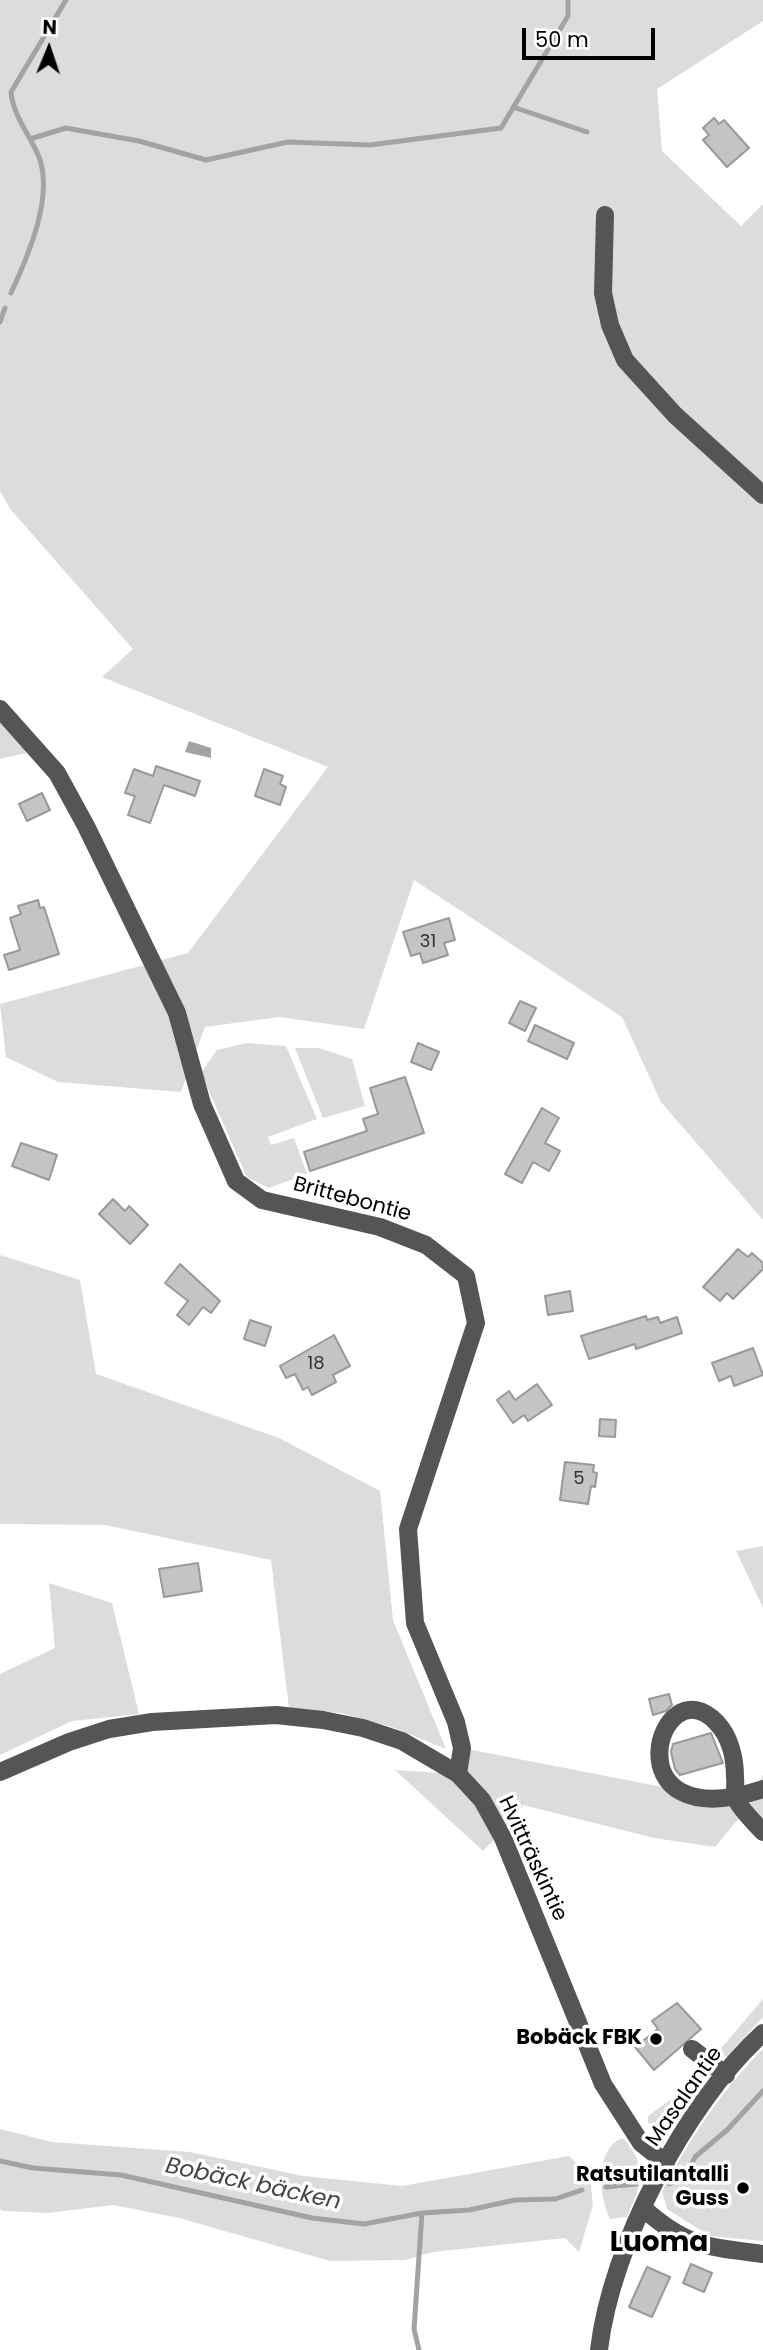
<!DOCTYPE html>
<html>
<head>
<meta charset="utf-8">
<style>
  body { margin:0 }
  #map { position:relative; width:763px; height:2350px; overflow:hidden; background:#fff; font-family:Poppins,sans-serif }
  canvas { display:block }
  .north { position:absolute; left:14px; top:14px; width:70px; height:70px; -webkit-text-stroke:5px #fff; paint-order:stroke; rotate:2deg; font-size:19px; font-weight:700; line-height:28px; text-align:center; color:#000 }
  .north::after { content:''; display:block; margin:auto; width:24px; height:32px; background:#000; clip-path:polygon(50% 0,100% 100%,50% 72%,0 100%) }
  .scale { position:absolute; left:522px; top:28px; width:133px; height:32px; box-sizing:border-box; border:4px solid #000; border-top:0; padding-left:9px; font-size:21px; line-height:24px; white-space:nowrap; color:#000; -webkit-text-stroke:5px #fff; paint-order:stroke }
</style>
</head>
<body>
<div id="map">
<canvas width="763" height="2350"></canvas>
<div class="north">N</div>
<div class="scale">50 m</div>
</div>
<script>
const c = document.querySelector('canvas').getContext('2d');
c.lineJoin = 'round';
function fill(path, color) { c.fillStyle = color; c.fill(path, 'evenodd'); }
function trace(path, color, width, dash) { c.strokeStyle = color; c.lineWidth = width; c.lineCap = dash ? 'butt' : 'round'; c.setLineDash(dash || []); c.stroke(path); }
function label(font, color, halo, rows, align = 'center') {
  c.font = font + ' Poppins,sans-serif'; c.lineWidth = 7; c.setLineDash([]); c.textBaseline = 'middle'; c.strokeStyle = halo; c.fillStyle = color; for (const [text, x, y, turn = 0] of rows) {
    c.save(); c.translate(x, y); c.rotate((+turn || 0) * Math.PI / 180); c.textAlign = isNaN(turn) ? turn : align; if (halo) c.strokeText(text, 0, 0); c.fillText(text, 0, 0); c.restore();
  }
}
fill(new Path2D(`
  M0 0H763V21L657 89 662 151 741 226 763 204V1220L661 1102 622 1017 414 880 364 1029 279 1017 205 1027 181 1092 58 1082 6 1057 0 1004 188 953 328 767 102 677 133 649 11 510 0 491Z
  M0 709 39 750 0 759Z
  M247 1043 286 1046 317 1119 268 1137 271 1145 294 1138 307 1174 269 1188 247 1177 201 1073 217 1050Z
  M295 1048H319L352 1059 365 1106 323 1118Z
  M0 1255 80 1280 96 1374 279 1438 380 1491 393 1620 446 1749 392 1727 341 1713 289 1708 271 1560 105 1525 0 1524Z
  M763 1546V1608L736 1551Z
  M49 1583 112 1603 139 1714 72 1721 0 1755V1674L55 1648Z
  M462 1748 750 1804 763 1774V1821L750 1805 715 1847 654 1838 523 1805 509 1825 483 1851 395 1770 457 1774Z
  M763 1999V2017L727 2056 721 2057 718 2052Z
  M763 2049V2241L710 2236 667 2209 662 2191C690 2139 721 2091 763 2049Z
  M693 2083 699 2093C685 2110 673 2133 648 2123V2116Z
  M0 2129 52 2142 190 2152 303 2176 402 2186 569 2156 590 2176 593 2205 579 2252 565 2238 433 2252 405 2260 330 2261 179 2218 113 2205 47 2213 3 2211 0 2209Z
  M623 2138C650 2169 641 2183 627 2217L610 2219C599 2197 594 2148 623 2138ZM617 2178 636 2181V2184L618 2189 611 2185 612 2180Z`), '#dcdcdc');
fill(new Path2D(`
  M189 741 211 748V758L185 752Z`), '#a3a3a3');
trace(new Path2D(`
  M513 107 587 132
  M30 139 66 128 139 141 206 160 288 142 370 145 501 128 568 16V0
  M11 293C28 256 54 197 39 157 30 135 13 116 11 92L66 0
  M0 322 5 308
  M0 2161 33 2168 121 2175 312 2218 364 2224 422 2213 469 2210 515 2200 555 2199 582 2190
  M669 2184 684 2179 695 2157 727 2130 763 2091
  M606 2187 636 2184
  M419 2350 414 2329 422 2213`), '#a3a3a3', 5);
const building = new Path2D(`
  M714 118 719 124 724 120 749 148 727 167 703 140 709 135 703 128Z
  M156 766 200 781 195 796 164 785 150 823 128 815 135 796 125 793 134 769 153 776Z
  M264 769 283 776 280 784 286 787 280 805 255 796Z
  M42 793 50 810 27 821 19 804Z
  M38 900 40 908 44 907 59 954 9 970 4 955 20 950 10 918 21 914 18 906Z
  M449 918 455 940 444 943 448 955 423 963 420 953 411 956 403 932Z
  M520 1001 536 1008 525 1031 509 1023Z
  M535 1025 574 1043 567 1059 528 1041Z
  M418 1043 439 1052 431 1070 411 1062Z
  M405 1077 424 1133 310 1171 304 1152 367 1131 363 1119 378 1114 370 1088Z
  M542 1108 559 1118 545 1143 560 1151 549 1171 533 1162 522 1183 505 1174Z
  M21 1143 57 1155 49 1180 12 1166Z
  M113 1199 125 1211 129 1206 148 1225 130 1244 99 1214Z
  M738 1249 748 1257 752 1253 763 1263V1269L733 1299 727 1293 720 1301 703 1287Z
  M180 1264 220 1301 211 1313 203 1307 189 1325 177 1315 188 1301 165 1283Z
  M570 1291 573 1311 548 1315 545 1296Z
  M646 1316 647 1320 658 1317 660 1323 677 1317 682 1333 636 1349 635 1344 589 1359 581 1336Z
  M250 1320 271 1327 265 1346 244 1339Z
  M334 1335 350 1366 333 1375 336 1382 312 1395 308 1387 303 1390 295 1374 286 1378 280 1366Z
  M753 1348 763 1375 734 1386 731 1376 719 1381 712 1363Z
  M537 1384 552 1405 528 1421 524 1415 513 1423 497 1400 509 1391 515 1400Z
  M600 1419 616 1420 615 1437 599 1436Z
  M565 1462 594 1465 593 1472 597 1473 595 1487 591 1486 588 1504 560 1500Z
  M198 1563 202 1591 164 1597 159 1569Z
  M669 1694 672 1705 666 1711 653 1715 649 1699Z
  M711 1733 723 1763 680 1775 675 1769 671 1752 673 1744Z
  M677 2003 701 2029 654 2070 635 2047 658 2029 652 2021Z
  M691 2264 712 2273 704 2292 683 2283Z
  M647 2267 670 2277 652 2317 629 2307Z`);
fill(building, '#c4c4c4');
trace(building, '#999', 2);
trace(new Path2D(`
  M605 215 603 293 610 325 625 360 675 415 763 495
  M0 709 57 773 86 826 177 1013 202 1104 236 1181 262 1200 380 1227 426 1245 466 1276 476 1323 408 1529 415 1623 456 1722 462 1748 458 1774
  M0 1772 69 1742 109 1729 152 1722 276 1715 323 1720 363 1728 402 1741 458 1774 482 1800 503 1838 603 2084 641 2143 666 2163
  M763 1789C606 1841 659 1661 717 1723 730 1737 735 1758 735 1777 736 1783 734 1793 736 1799 741 1810 755 1823 763 1832
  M692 2049 726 2075
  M643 2208C686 2247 708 2247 763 2254
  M599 2350C611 2246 685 2104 763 2033`), '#555', 18);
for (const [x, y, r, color] of [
  [656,2039,7,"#000"],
  [743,2188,7,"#000"]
]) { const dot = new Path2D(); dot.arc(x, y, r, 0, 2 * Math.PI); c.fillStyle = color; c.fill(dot); trace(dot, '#fff', 2.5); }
label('18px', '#313131', null, [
  ["31",428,942],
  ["18",316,1364],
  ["5",579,1479]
]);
label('21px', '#000', '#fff', [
  ["Brittebontie",352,1200,15],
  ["Hvitträskintie",532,1859,65],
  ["Masalantie",685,2097,-55]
]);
label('bold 21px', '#000', '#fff', [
  ["Bobäck FBK",642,2039],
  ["Ratsutilantalli",729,2176],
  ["Guss",729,2200]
], 'right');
label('italic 23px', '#444', '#fff', [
  ["Bobäck bäcken",253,2185,12]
]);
label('bold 28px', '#000', '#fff', [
  ["Luoma",659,2244]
]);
</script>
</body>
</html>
